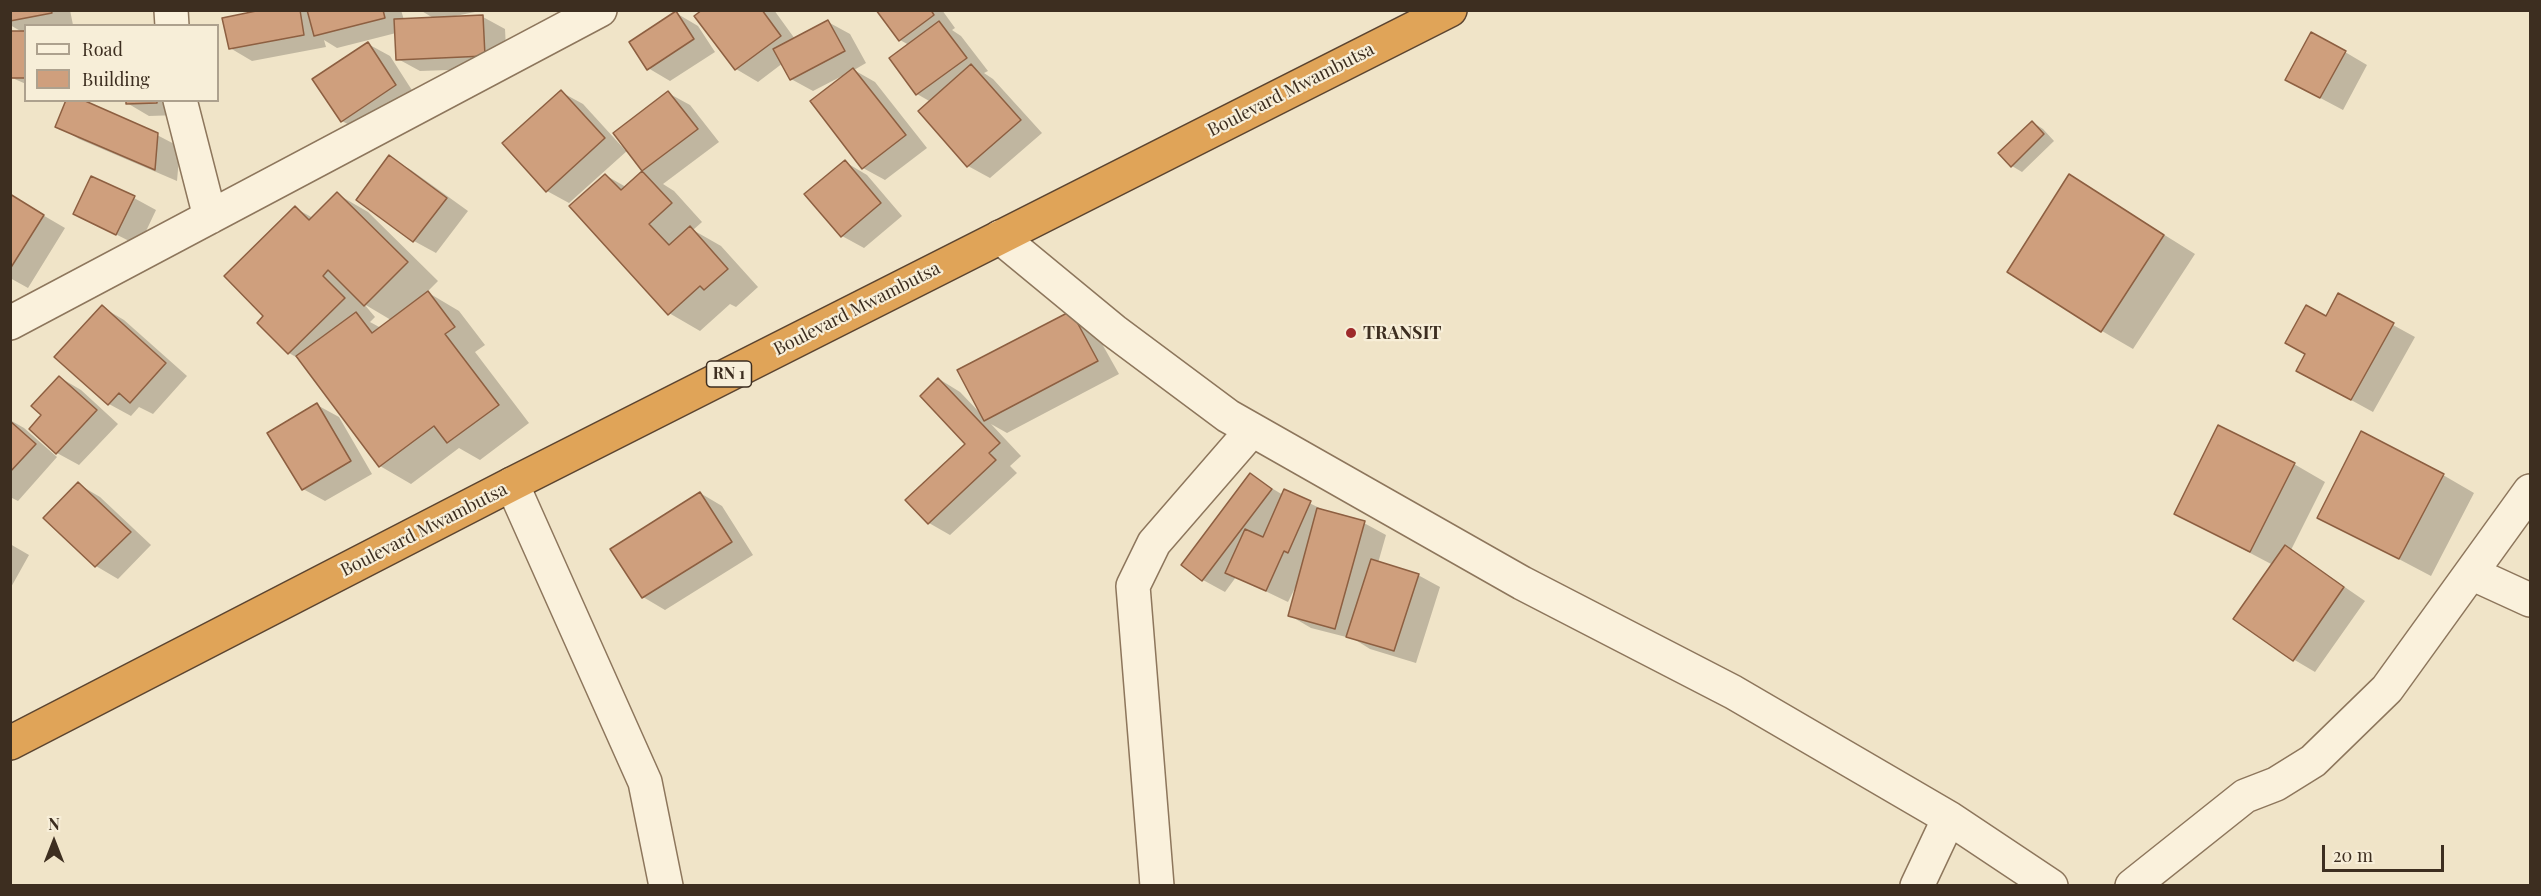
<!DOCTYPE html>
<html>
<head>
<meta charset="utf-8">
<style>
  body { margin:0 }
  #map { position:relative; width:2541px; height:896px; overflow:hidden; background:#f0e4c8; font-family:"Playfair Display",serif }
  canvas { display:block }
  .frame { position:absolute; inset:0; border:12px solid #3d2e20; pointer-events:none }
  .legend { position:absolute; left:24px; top:24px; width:195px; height:78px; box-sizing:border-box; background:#f7eed8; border:2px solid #ada18e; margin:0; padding:8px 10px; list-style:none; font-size:18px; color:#3d2e20 }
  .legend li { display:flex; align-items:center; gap:12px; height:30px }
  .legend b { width:30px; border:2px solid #ada18e }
  .north { position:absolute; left:24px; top:812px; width:60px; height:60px; -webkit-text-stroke:4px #f7eed8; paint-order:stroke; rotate:0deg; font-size:16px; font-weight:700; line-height:24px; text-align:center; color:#3d2e20 }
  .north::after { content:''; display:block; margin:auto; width:21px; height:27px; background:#3d2e20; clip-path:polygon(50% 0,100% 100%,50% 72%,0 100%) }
  .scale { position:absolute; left:2322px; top:845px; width:122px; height:27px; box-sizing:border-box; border:3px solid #3d2e20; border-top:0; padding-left:8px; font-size:18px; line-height:21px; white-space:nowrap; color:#3d2e20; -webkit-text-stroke:4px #f7eed8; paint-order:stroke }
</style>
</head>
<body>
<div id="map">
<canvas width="2541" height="896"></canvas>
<div class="frame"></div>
<ul class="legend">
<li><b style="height:8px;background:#faf1dc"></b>Road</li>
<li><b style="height:16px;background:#cf9f7d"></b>Building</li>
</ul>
<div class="north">N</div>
<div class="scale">20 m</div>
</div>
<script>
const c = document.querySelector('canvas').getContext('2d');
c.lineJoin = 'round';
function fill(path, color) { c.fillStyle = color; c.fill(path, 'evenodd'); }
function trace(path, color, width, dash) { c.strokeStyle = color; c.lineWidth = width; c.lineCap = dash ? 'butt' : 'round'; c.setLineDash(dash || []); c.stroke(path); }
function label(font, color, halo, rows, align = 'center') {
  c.font = font + ' "Playfair Display",serif'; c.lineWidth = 4.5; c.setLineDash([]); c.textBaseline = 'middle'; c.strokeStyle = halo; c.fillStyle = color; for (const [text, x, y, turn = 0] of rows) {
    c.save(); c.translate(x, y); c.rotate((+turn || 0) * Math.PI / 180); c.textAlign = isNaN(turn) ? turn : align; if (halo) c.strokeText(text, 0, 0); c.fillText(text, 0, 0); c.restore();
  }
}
fill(new Path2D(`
  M10 10H70L73 25 26 26V84L10 77V32L24 33 10 25Z
  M266 10H401L404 20 435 19 420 10H485L455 16V18L483 17 505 29 507 68 420 71 398 59 396 33 337 48 324 40 326 47 252 61 230 48Z
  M704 10H774L795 39 828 22 850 34 866 63 854 70 875 82 927 148 885 180 863 168 842 76 813 91 791 79 783 63 758 82 736 69 696 16Z
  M878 10H942L955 28 952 30 961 36 988 71 984 73 993 79 1042 133 990 178 968 166 931 102 917 94 909 45 900 40Z
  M676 13 698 26 715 52 670 81 648 68Z
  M368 44 390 56 417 98 364 133 342 121Z
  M2345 52 2367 65 2343 110 2309 92Z
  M561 92 583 104 625 150 668 93 690 105 719 142 663 184 674 191 702 222 693 230 721 246 758 287 736 307 730 304 700 331 669 313 605 175 626 187 644 171 628 150 569 203 547 191Z
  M127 100H179V115L149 116 127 103Z
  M2032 122 2043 129 2054 141 2022 172 2012 166Z
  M57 126 157 135 180 147 177 181 79 139Z
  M389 157 411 170 468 211 436 253 414 241Z
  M845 162 867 175 902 216 864 248 842 236Z
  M2070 176 2195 254 2133 349 2102 331Z
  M337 194 368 212 438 281 427 292 459 311 485 345 475 352 529 423 480 460 459 448 411 484 380 466 301 360 289 353 259 323 265 316 295 208 313 218ZM364 304 391 320 381 328 370 322 375 317Z
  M10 196 65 228 28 288 10 278Z
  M134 198 156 210 139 246 74 213Z
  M102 307 124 320 187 376 153 414 139 407 131 416 109 404 56 357Z
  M1071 313 1092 326 1119 374 1007 433 991 424 1021 456 1010 466 1017 473 950 535 929 523 968 444 939 379 960 392 981 414Z
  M2327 318 2393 325 2415 337 2373 412 2320 383Z
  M59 377 81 390 118 424 79 465 57 453 31 429 44 415Z
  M317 405 339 417 372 474 325 501 303 489Z
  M10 420 24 428 57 457 18 501 10 497Z
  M2294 464 2325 482 2291 550 2365 601 2315 672 2293 659 2273 565 2176 514Z
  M1250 475 1283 495 1284 491 1328 512 1364 523 1386 535 1378 563 1418 575 1440 587 1416 663 1370 649 1354 639 1311 628 1289 615 1297 587 1296 586 1288 602 1236 577 1225 592 1203 580Z
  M2443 475 2474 493 2431 576 2319 517Z
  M78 484 100 497 151 545 118 579 96 566 45 518Z
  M700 493 722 506 753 555 665 610 643 597 612 549Z
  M10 544 29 555 10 589Z`), '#0003');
const building = new Path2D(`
  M10 10H51L52 13 10 21Z
  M261 10H300L304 35 229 49 222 18Z
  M307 10H383L385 18 314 36Z
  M702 10H762L781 36 735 70 694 16Z
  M876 10H931L934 15 899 41Z
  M676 11 694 39 647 70 629 42Z
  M483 15 485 56 396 60 394 19Z
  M828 20 845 51 790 80 773 49Z
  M939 21 967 58 916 95 889 58Z
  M10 31H26V78H11Z
  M2311 32 2346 51 2320 98 2285 80Z
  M368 42 396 85 341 122 312 79Z
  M971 64 1021 120 967 167 918 111Z
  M853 68 906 135 862 169 810 101Z
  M561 90 605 138 546 192 502 143Z
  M668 91 698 129 642 171 613 133Z
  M66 100H83L158 133 155 170 55 127Z
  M126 100H157V103L126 104Z
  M2032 121 2044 134 2011 167 1998 153Z
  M389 155 447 198 413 242 356 200Z
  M845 160 881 203 841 237 804 194Z
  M642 171 672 203 649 224 669 245 690 226 728 269 704 290 700 286 668 315 569 206 605 174 621 190Z
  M2069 174 2164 235 2101 332 2007 272Z
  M91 176 135 196 116 235 73 214Z
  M337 192 408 262 364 306 328 270 323 276 345 298 288 354 257 323 263 316 224 276 295 206 309 220Z
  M10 194 44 215 10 269Z
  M428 291 455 327 445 334 499 405 447 443 434 426 379 467 296 356 356 312 372 333Z
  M2338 293 2394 323 2351 400 2296 371 2305 354 2285 343 2306 305 2326 316Z
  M102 305 166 363 130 403 119 393 108 405 54 357Z
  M1071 311 1098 361 984 421 957 370Z
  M59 376 97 410 56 454 29 429 41 415 31 406Z
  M938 378 1000 443 989 453 996 460 928 524 905 500 965 444 920 396Z
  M317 403 351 461 302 490 267 433Z
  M10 421 36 444 10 472Z
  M2218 425 2295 463 2250 552 2174 514Z
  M2361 431 2444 474 2399 559 2317 518Z
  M1250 473 1272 489 1202 581 1181 565Z
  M78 482 131 532 95 567 43 518Z
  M1284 489 1311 501 1288 553 1284 551 1266 591 1225 573 1245 529 1263 537Z
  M700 492 732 542 642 598 610 549Z
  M1317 508 1365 521 1335 629 1288 616Z
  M2285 545 2344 587 2293 661 2233 619Z
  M1371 559 1419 574 1394 651 1346 637Z`);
fill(building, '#cf9f7d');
trace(building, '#8d5f41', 1.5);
const minor = new Path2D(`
  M171 10 172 26
  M180 100 210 217
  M1000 237 1114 331 1228 416 1522 583 1733 692 1949 818 2051 886
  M10 323 600 10
  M512 484 645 782 666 886
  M2471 573 2530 600
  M1157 886 1133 586 1154 543 1252 430
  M1917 886 1949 818
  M2132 886 2245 796 2276 784 2313 761 2387 689 2530 491`);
const highway = new Path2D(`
  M10 743 512 484 1450 10`);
trace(minor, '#8d765c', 36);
trace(highway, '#5b4430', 36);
trace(minor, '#faf1dc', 33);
trace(highway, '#e0a458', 33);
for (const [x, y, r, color] of [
  [1351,333,6,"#9e2a2b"]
]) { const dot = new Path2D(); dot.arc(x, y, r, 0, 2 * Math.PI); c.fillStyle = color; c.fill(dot); trace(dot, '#f7eed8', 2); }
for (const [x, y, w] of [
  [729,374,45]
]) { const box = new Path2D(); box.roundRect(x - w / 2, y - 13, w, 26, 4.5); c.fillStyle = '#f7eed8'; c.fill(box); trace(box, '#3d2e20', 1.5); }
label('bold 16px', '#3d2e20', null, [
  ["RN 1",729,374]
]);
label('18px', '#3d2e20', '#f7eed8', [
  ["Boulevard Mwambutsa",1291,90,-27],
  ["Boulevard Mwambutsa",857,309,-27],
  ["Boulevard Mwambutsa",424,530,-27]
]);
label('bold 18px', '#3d2e20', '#f7eed8', [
  ["TRANSIT",1363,333]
], 'left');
</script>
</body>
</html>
